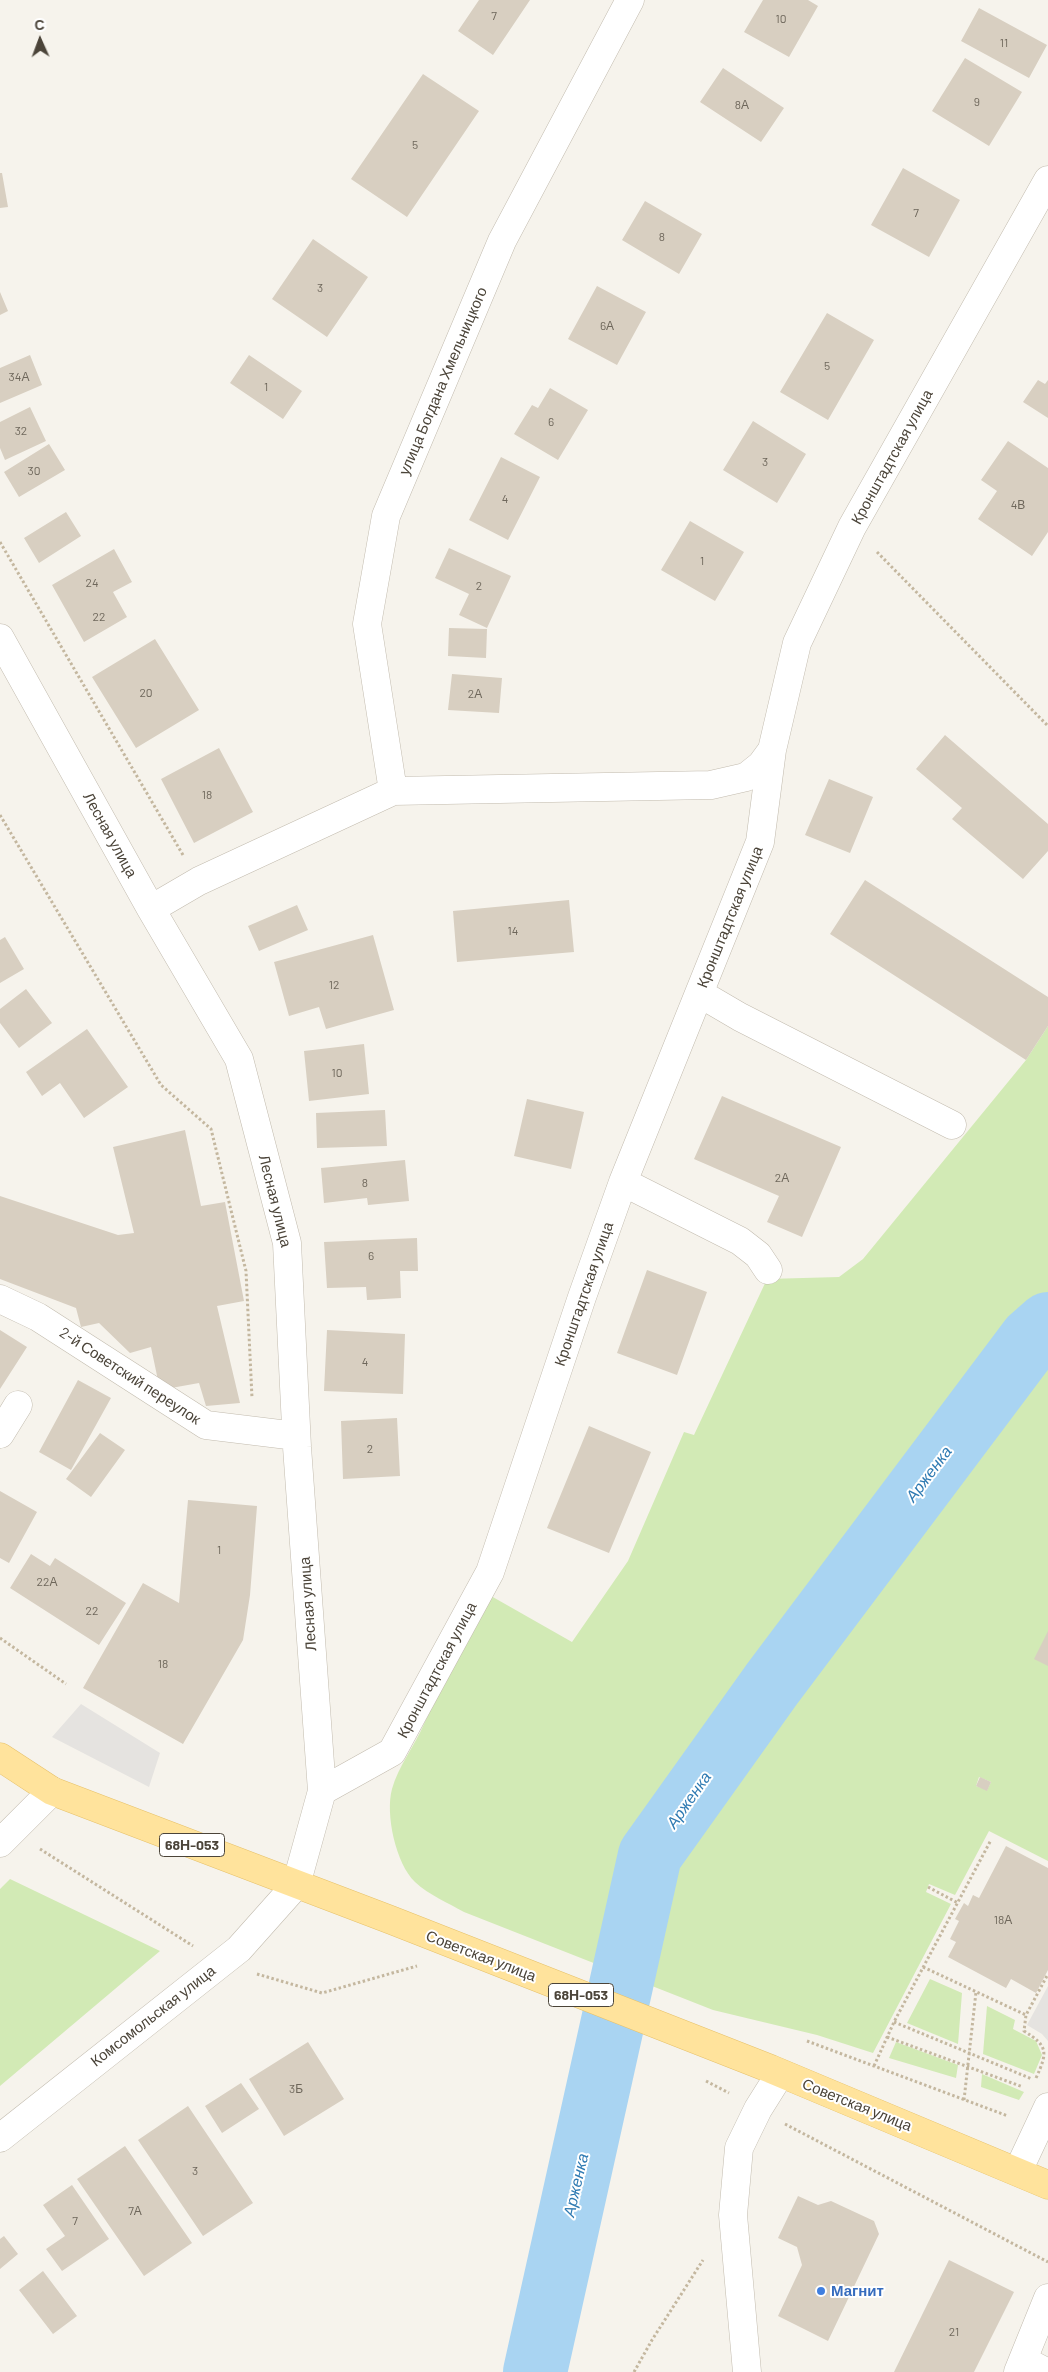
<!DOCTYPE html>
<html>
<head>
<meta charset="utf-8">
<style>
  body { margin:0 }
  #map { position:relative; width:1048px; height:2372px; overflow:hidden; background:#f6f3ec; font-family:Barlow,sans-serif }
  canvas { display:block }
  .north { position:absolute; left:15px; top:15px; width:50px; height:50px; -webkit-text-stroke:4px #fff; paint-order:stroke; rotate:358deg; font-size:14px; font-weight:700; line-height:20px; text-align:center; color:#4b4439 }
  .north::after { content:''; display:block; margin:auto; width:18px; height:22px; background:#4b4439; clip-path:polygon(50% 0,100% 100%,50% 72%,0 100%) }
</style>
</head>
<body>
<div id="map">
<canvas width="1048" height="2372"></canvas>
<div class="north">С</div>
</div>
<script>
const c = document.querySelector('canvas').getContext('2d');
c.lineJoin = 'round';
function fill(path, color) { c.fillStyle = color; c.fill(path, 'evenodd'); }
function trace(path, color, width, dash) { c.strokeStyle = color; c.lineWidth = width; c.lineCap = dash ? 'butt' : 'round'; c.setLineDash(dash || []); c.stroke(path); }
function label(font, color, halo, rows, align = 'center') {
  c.font = font + ' Barlow,sans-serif'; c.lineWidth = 4; c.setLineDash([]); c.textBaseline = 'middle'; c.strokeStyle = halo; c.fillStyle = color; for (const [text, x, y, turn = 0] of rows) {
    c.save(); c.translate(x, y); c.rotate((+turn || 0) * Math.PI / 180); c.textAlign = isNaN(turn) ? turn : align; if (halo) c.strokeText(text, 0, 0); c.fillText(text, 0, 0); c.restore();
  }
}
fill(new Path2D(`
  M1048 1026V1861L989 1831 955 1895 929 1884 926 1892 951 1904 873 2053 817 2035 713 2010 464 1912C448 1903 429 1895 415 1882 396 1864 385 1814 392 1789 398 1767 415 1745 424 1724 444 1680 464 1636 484 1592L572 1642 628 1561 684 1432 694 1435 767 1279 839 1277 863 1259 1026 1060ZM979 1777 991 1782 987 1790 976 1786Z
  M10 1879 160 1951 0 2086V1889Z
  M930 1979 962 1993 958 2044 907 2023Z
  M987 2006 1015 2020 1013 2029 1036 2041 1042 2055 1034 2074 983 2054Z
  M896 2042 958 2065 956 2078 889 2058Z
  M982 2074 1024 2092 1019 2100 981 2087Z`), '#d2eab5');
fill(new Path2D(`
  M81 1704 160 1753 149 1787 52 1737Z
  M1048 1986V2041L1042 2034 1027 2025Z`), '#e5e3e0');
trace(new Path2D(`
  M535 2372 650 1855 772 1684 1031 1339 1048 1324`), '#a9d4f2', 64);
fill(new Path2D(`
  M479 0H530L493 55 458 31Z
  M763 0H808L818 6 789 57 744 32Z
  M979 8 1047 45 1029 78 961 41Z
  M965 58 1022 92 989 146 932 111Z
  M723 68 784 108 761 142 700 102Z
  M423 74 479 111 407 217 351 179Z
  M903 168 960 200 929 257 871 225Z
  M0 173H2L8 207 0 208Z
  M645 201 702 234 679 274 622 240Z
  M313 239 368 277 327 337 272 299Z
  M597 286 646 312 617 365 568 339Z
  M0 292 8 311 0 315Z
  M827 313 874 340 828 420 780 392Z
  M30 355 42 385 0 403V368Z
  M249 355 302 391 283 419 230 383Z
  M1038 380 1045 384 1048 380V418L1023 402Z
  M550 388 588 410 558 460 514 434 532 405 538 408Z
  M30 407 46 441 5 460 0 448V422Z
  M753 421 806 454 777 503 723 470Z
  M1008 441 1048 468V532L1032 556 978 519 997 491 981 480Z
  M49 444 65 470 19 497 4 472Z
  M501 457 540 477 508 540 469 520Z
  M66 512 81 536 39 563 24 538Z
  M690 521 744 552 715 601 661 570Z
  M449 548 511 576 487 628 459 615 469 594 435 578Z
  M114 549 132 582 113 592 127 617 84 642 52 585Z
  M449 628 487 629 486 658 448 656Z
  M155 639 199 710 136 748 92 677Z
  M452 674 502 678 499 713 448 710Z
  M945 735 1048 824V851L1023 879 952 819 962 808 916 769Z
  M219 748 253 812 194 843 161 779Z
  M829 779 873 797 850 853 805 835Z
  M865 880 1048 997V1026L1026 1060 830 934Z
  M569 900 574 952 457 962 453 911Z
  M297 905 308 930 259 951 248 926Z
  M373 935 394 1010 326 1029 319 1007 289 1016 274 962Z
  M5 937 24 969 0 983V940Z
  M26 989 52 1023 19 1048 0 1023V1009Z
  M87 1029 128 1087 84 1118 60 1083 42 1096 26 1072Z
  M364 1044 369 1094 309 1101 304 1051Z
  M722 1096 841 1147 802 1237 767 1222 779 1196 694 1159Z
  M527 1099 584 1112 571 1169 514 1156Z
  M385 1110 387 1146 317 1148 316 1113Z
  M185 1130 201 1206 225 1202 244 1301 217 1306 240 1403 206 1406 199 1383 160 1390 151 1347 130 1353 99 1323 81 1327 76 1308 0 1279V1196L118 1235 134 1233 113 1147Z
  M405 1160 409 1201 368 1205 367 1198 324 1203 321 1168Z
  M417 1238 418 1271H400L401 1298 367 1300 366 1287 327 1288 324 1242Z
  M647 1270 707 1292 677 1375 617 1353Z
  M0 1330 27 1347 0 1389Z
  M327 1330 405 1334 403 1394 324 1391Z
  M78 1380 111 1398 71 1470 39 1452Z
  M397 1418 400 1476 343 1479 341 1421Z
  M589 1426 651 1452 609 1553 547 1528Z
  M100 1433 125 1450 91 1497 66 1479Z
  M0 1491 37 1512 9 1563 0 1558Z
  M188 1500 257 1506 250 1595 243 1640 183 1744 83 1688 143 1583 179 1603Z
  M31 1554 50 1566 55 1558 126 1603 99 1645 10 1588Z
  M1048 1631V1666L1034 1659Z
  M980 1777 991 1782 987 1791 976 1786Z
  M1006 1846 1048 1868V1970L1036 1993 1011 1979 1006 1988 948 1957 956 1942 950 1939 959 1921 955 1919 964 1903 968 1906 973 1895 979 1898Z
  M308 2042 344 2099 284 2136 249 2079Z
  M241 2083 259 2109 222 2133 205 2106Z
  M188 2106 253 2203 203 2236 138 2140Z
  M125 2146 192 2243 144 2276 77 2179Z
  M72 2185 109 2239 62 2271 46 2249 65 2236 43 2205Z
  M798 2196 818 2205 831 2201 874 2221 879 2234 828 2341 778 2316 802 2265 797 2247 778 2238Z
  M4 2236 18 2254 0 2269V2239Z
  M949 2260 1014 2292 974 2372H894Z
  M43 2271 77 2316 53 2334 19 2290Z`), '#d8cfc1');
const minor = new Path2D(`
  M0 638 151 909 239 1059 287 1243 297 1447 322 1791 296 1885 239 1949 0 2138
  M393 791 367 624 386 516 502 241 630 0
  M151 909 199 881 393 791 711 785 746 777 761 765 772 750 797 643 852 527 1048 180
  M699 993 740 1017 952 1125
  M623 1182 740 1241 758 1255 768 1270
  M0 1299 38 1317 206 1425 296 1436
  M0 1434 18 1405
  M322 1791 392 1752 490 1572 582 1297 623 1182 760 842 772 750
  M0 1843 52 1791
  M1018 2171 1048 2107
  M1023 2360 1046 2372
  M747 2372 733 2215 739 2148 758 2109 780 2074
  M1018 2372 1048 2298`);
const major = new Path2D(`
  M0 1757 52 1791 391 1920 771 2069 1048 2185`);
trace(minor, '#c2bbae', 29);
trace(major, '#e6c16a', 29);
trace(new Path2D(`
  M0 542 183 855
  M877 552 1048 726
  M0 815 161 1085 211 1129 246 1271 252 1398
  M0 1638 66 1684
  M40 1849 193 1946
  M928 1887 958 1903
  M923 1967 1026 2015
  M257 1974 322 1993 417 1966
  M894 2022 1032 2079
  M887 2037 1023 2087
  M807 2041 1008 2116
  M874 2066 894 2022 991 1840
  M1036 2078C1048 2052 1048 2046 1024 2031L1026 2015 1048 1974
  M706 2081 729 2093
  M964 2100 976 1992
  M785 2124 1048 2262
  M634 2372 652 2340 703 2260`), '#c4b79f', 3, [2.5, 2.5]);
trace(minor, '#fff', 28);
trace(major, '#ffe39c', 28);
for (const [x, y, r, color] of [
  [821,2291,5,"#3f7fe0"]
]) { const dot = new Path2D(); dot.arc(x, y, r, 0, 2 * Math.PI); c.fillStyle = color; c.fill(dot); trace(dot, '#fff', 2); }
label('12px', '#6e675b', null, [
  ["7",494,16],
  ["10",781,19],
  ["11",1004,43],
  ["9",977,102],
  ["8А",742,105],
  ["5",415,145],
  ["7",916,213],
  ["8",662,237],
  ["3",320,288],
  ["6А",607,326],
  ["5",827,366],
  ["34А",19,377],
  ["1",266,387],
  ["6",551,422],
  ["32",21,431],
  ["3",765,462],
  ["30",34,471],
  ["4",505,499],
  ["4В",1018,505],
  ["1",702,561],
  ["24",92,583],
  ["2",479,586],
  ["22",99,617],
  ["20",146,693],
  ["2А",475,694],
  ["18",207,795],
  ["14",513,931],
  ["12",334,985],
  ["10",337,1073],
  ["2А",782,1178],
  ["8",365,1183],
  ["6",371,1256],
  ["4",365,1362],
  ["2",370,1449],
  ["1",219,1550],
  ["22А",47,1582],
  ["22",92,1611],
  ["18",163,1664],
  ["18А",1003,1920],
  ["3Б",296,2089],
  ["3",195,2171],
  ["7А",135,2211],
  ["7",75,2221],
  ["21",954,2332]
]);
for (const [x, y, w] of [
  [192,1845,65],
  [581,1995,65]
]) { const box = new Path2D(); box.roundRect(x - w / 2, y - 11.5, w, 23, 4); c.fillStyle = '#fff'; c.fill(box); trace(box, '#4b4439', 1); }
label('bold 14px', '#4b4439', null, [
  ["68Н-053",192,1845],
  ["68Н-053",581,1995]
]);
label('15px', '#4b4439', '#fff', [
  ["улица Богдана Хмельницкого",443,381,-67],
  ["Кронштадтская улица",892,457,-61],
  ["Лесная улица",110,835,61],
  ["Кронштадтская улица",730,917,-68],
  ["Лесная улица",275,1201,76],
  ["Кронштадтская улица",584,1294,-71],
  ["2-й Советский переулок",130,1376,33],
  ["Лесная улица",308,1604,-94],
  ["Кронштадтская улица",437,1670,-62],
  ["Советская улица",481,1956,21],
  ["Комсомольская улица",153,2016,-38],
  ["Советская улица",857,2105,22]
]);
label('bold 15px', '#366cbe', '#fff', [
  ["Магнит",831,2291]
], 'left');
label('italic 16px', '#2e7ab2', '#fff', [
  ["Арженка",929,1474,-53],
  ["Арженка",689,1800,-55],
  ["Арженка",576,2185,-77]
]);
</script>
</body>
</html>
